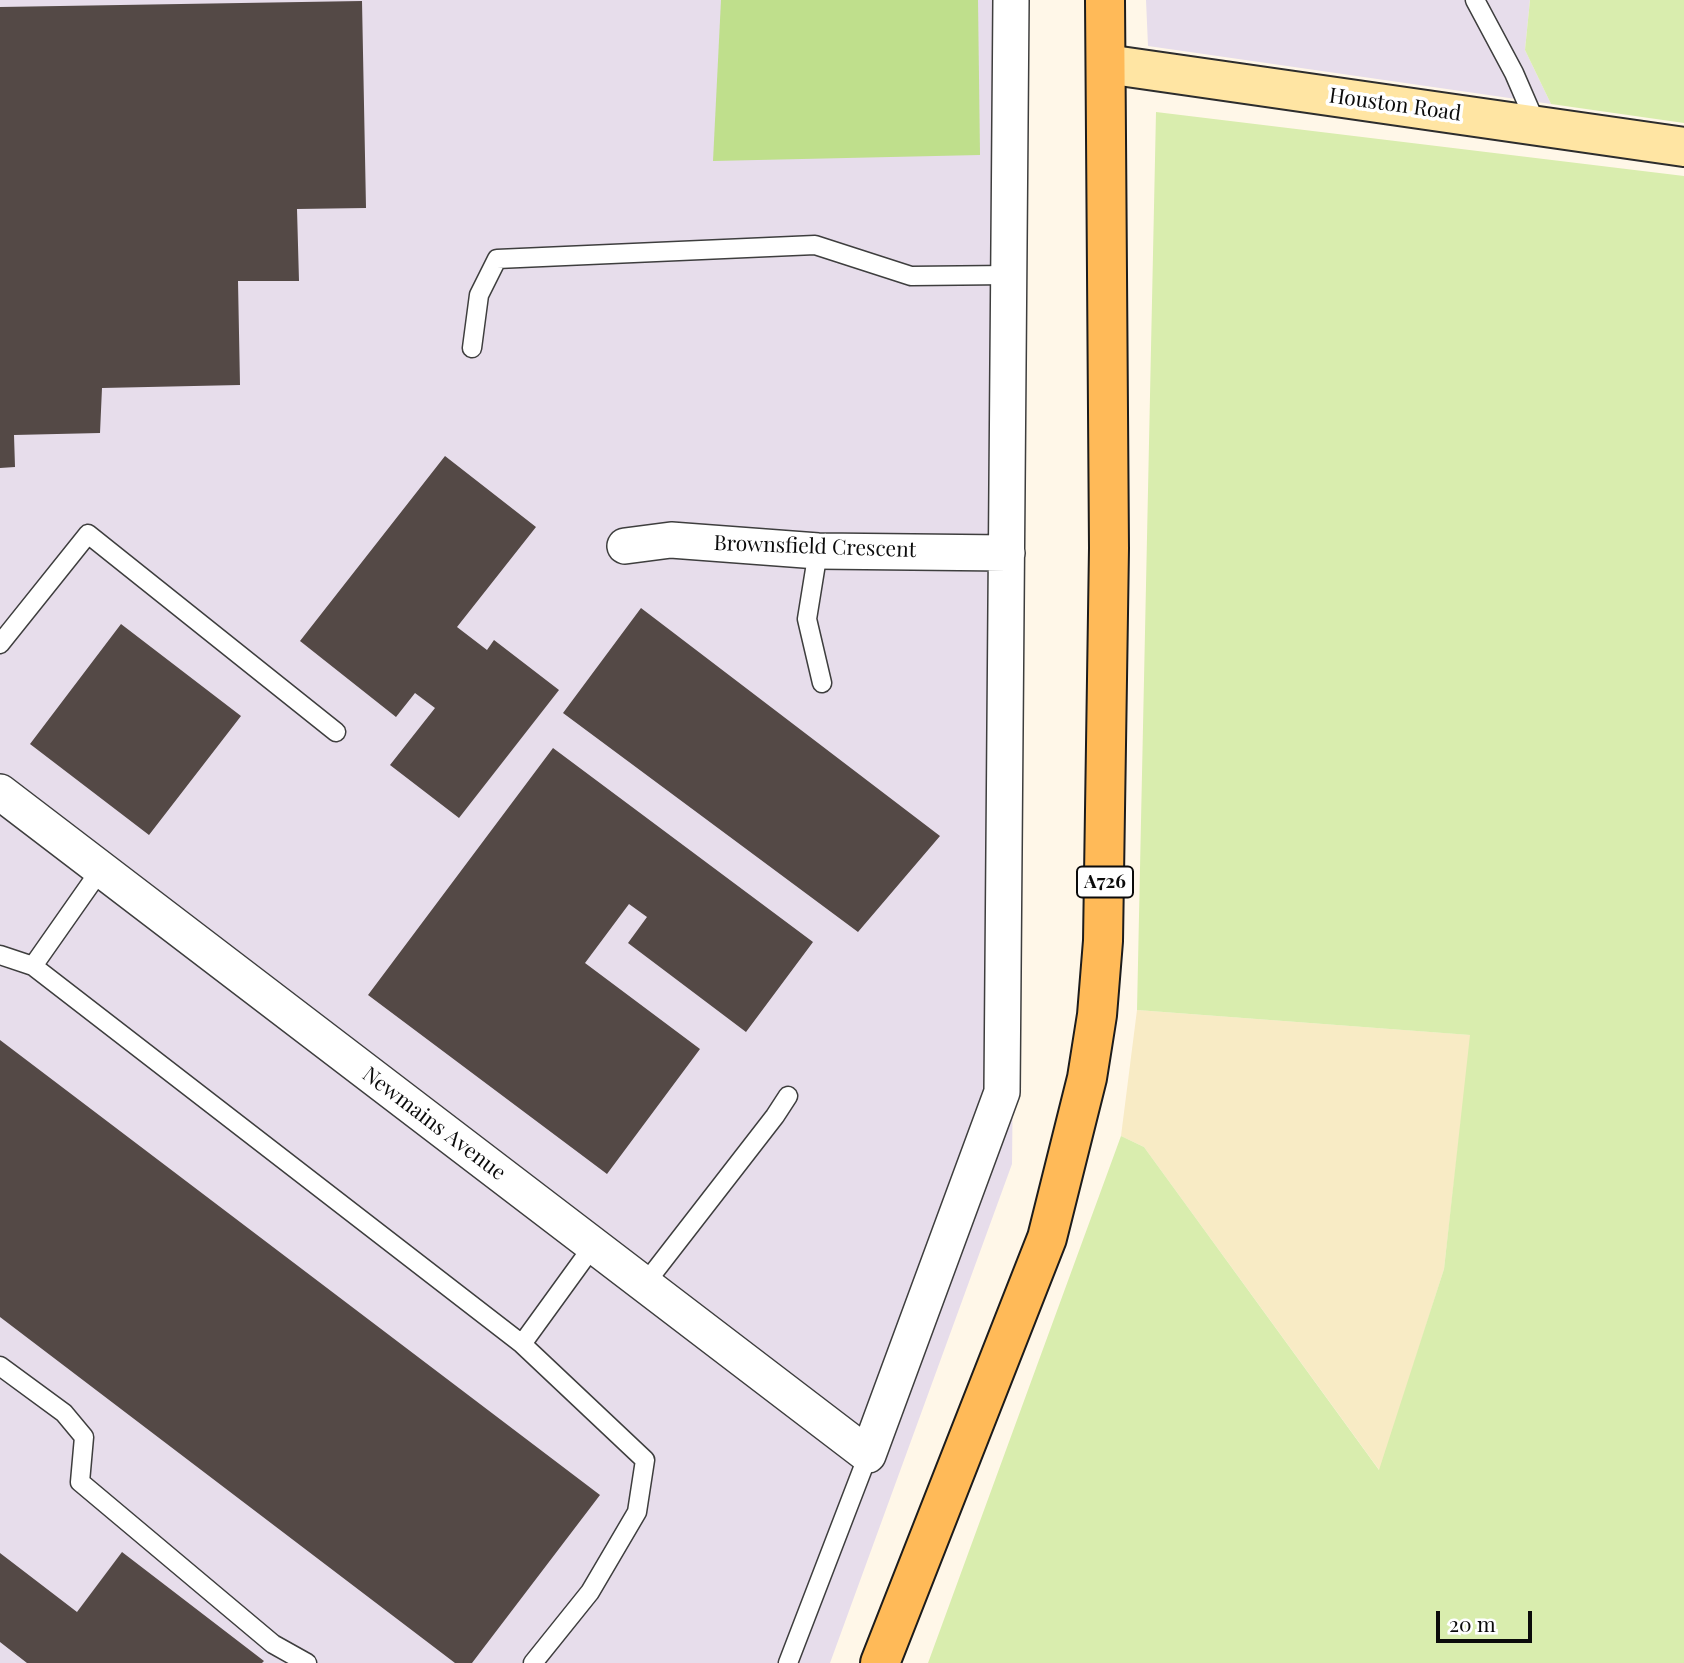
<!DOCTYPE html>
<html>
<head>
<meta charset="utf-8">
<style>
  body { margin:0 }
  #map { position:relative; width:1684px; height:1663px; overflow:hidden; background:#fff7e8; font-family:"Playfair Display",serif }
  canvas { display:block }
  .scale { position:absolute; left:1436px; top:1611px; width:96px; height:32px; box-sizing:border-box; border:4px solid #0b0b0b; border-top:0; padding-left:9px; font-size:21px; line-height:24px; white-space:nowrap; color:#0b0b0b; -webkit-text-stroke:5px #fff; paint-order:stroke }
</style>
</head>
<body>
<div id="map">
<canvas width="1684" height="1663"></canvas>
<div class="scale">20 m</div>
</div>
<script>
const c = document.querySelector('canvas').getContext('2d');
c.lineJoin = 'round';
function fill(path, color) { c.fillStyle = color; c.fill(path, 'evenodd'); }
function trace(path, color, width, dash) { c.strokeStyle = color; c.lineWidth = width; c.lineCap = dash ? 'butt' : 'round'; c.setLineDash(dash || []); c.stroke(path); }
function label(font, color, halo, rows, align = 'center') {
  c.font = font + ' "Playfair Display",serif'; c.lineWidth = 7; c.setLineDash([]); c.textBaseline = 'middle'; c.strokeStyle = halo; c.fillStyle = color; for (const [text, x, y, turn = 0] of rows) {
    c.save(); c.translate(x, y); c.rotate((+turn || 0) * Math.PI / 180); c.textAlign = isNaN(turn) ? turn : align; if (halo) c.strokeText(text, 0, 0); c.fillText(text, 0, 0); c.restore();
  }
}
fill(new Path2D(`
  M0 0H1024L1012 1164 830 1663H0Z
  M1146 0H1530L1525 50 1551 104 1148 46Z`), '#e7ddeb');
fill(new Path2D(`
  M1137 1010 1471 1035 1444 1269 1380 1471 1144 1147 1121 1136Z`), '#f8ebc5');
fill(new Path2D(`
  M1530 0H1684V123L1551 104 1525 50Z
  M1156 112 1684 176V1663H928L1121 1136 1144 1147 1379 1470 1444 1269 1470 1035 1137 1010Z`), '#d9edae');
fill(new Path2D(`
  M721 0H978L980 155 713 161Z`), '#bfdf8c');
fill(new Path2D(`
  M362 1 366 208 297 209 299 281H238L240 385 102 388 100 433 14 435 15 467 0 468V7Z
  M445 456 536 527 457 627 487 650 494 640 559 690 459 818 390 765 435 708 415 693 396 717 300 641Z
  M641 608 940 836 858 932 563 713Z
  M121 624 241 716 149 835 30 744Z
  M553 748 813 942 746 1032 628 943 647 917 629 904 585 963 700 1049 607 1174 368 995Z
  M0 1040 600 1495 472 1663H455L0 1317Z
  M122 1552 264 1661 262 1663H27L0 1642V1553L77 1612Z`), '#544946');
const service = new Path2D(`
  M1475 0 1514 73 1537 126
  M472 348 479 295 497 259 815 245 911 276 1009 275
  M818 551 807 619 822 683
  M0 644 88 534 336 732
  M101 869 33 966 522 1344 593 1246
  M0 955 33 966
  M644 1285 775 1116 788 1096
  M522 1344 645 1460 637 1512 590 1592 533 1663
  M0 1366 64 1413 84 1437 80 1482 273 1644 307 1663
  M788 1663 868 1455`);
const minor = new Path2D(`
  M625 546 671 540 818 551 1007 553
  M0 792 868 1455 1002 1092 1011 0`);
const secondary = new Path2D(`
  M1106 64 1684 147`);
const primary = new Path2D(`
  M880 1663 1047 1238 1087 1078 1097 1015 1103 941 1109 548 1105 0`);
trace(service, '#3e3e3e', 21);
trace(minor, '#3e3e3e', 38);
trace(secondary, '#2d2d2d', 42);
trace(primary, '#1c1c1c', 42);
trace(service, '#fff', 18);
trace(minor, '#fff', 35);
trace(secondary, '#ffe5a3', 38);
trace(primary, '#ffba58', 38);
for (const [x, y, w] of [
  [1105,882,56]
]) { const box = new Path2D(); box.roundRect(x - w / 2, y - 15.5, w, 31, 5); c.fillStyle = '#fff'; c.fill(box); trace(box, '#0b0b0b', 2); }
label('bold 19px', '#0b0b0b', null, [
  ["A726",1105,882]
]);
label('21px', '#0b0b0b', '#fff', [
  ["Houston Road",1395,105,8],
  ["Brownsfield Crescent",815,547,2],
  ["Newmains Avenue",434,1124,37]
]);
</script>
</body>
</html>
